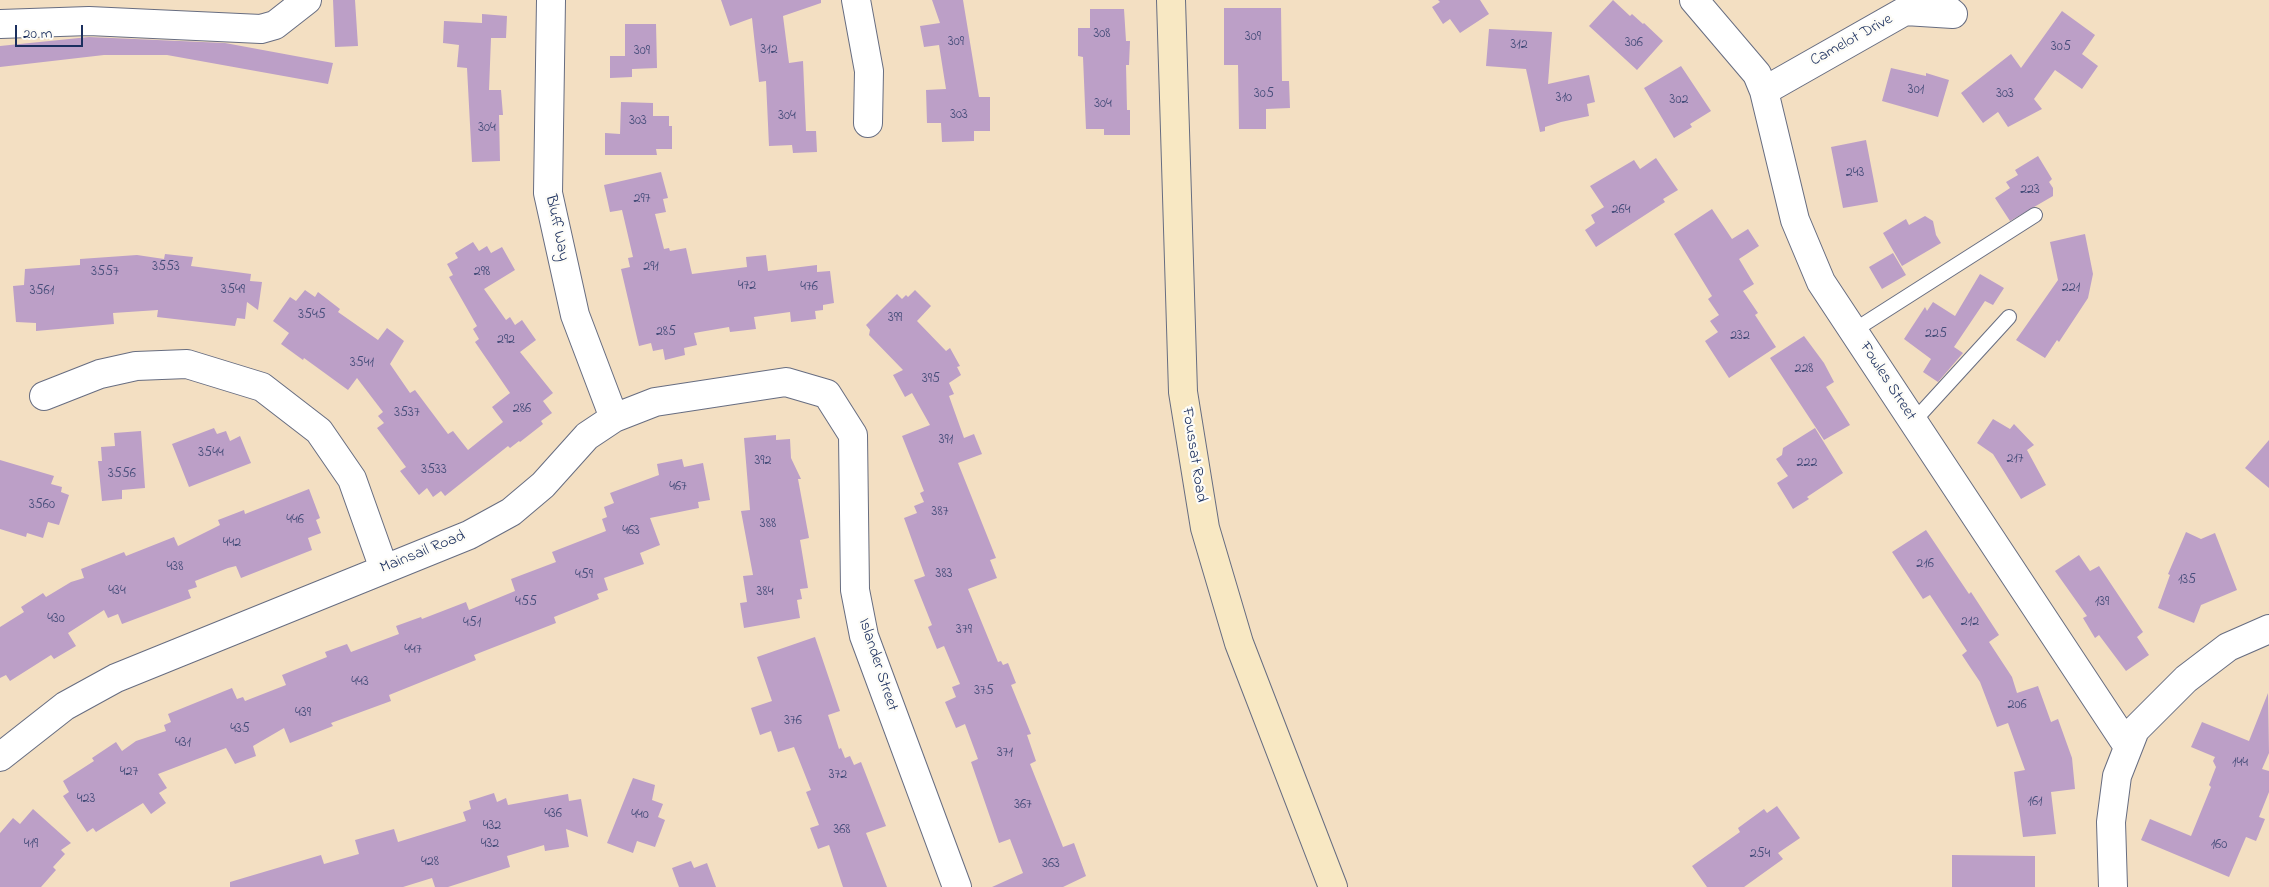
<!DOCTYPE html>
<html>
<head>
<meta charset="utf-8">
<style>
  body { margin:0 }
  #map { position:relative; width:2269px; height:887px; overflow:hidden; background:#f3dfc2; font-family:"Indie Flower",sans-serif }
  canvas { display:block }
  .scale { position:absolute; left:15px; top:25px; width:68px; height:22px; box-sizing:border-box; border:2px solid #1b2f5e; border-top:0; padding-left:6px; font-size:15px; line-height:18px; white-space:nowrap; color:#1b2f5e; -webkit-text-stroke:4px #fdfcf7; paint-order:stroke }
</style>
</head>
<body>
<div id="map">
<canvas width="2269" height="887"></canvas>
<div class="scale">20 m</div>
</div>
<script>
const c = document.querySelector('canvas').getContext('2d');
c.lineJoin = 'round';
function fill(path, color) { c.fillStyle = color; c.fill(path, 'evenodd'); }
function trace(path, color, width, dash) { c.strokeStyle = color; c.lineWidth = width; c.lineCap = dash ? 'butt' : 'round'; c.setLineDash(dash || []); c.stroke(path); }
function label(font, color, halo, rows, align = 'center') {
  c.font = font + ' "Indie Flower",sans-serif'; c.lineWidth = 4.5; c.setLineDash([]); c.textBaseline = 'middle'; c.strokeStyle = halo; c.fillStyle = color; for (const [text, x, y, turn = 0] of rows) {
    c.save(); c.translate(x, y); c.rotate((+turn || 0) * Math.PI / 180); c.textAlign = isNaN(turn) ? turn : align; if (halo) c.strokeText(text, 0, 0); c.fillText(text, 0, 0); c.restore();
  }
}
fill(new Path2D(`
  M333 0H355L358 46 335 47Z
  M721 0H821V3L783 16 789 63 803 61 806 131H816L817 152 793 153 792 145 769 146 766 81 759 82 752 18 730 26Z
  M932 0H963L979 97H990V131H974V141L942 142 941 123H927L926 90 946 89 939 45 924 47 920 26 940 23Z
  M1438 0H1480L1489 14 1460 33 1450 19 1443 24 1432 7 1440 2Z
  M1613 0 1630 16 1632 14 1643 24 1644 23 1663 41 1637 70 1589 26Z
  M1224 8H1281L1282 81H1289L1290 108 1266 109V129H1239L1238 65H1224Z
  M1090 9H1124L1126 41H1130L1129 65H1126L1127 110H1130V135H1104V129H1086L1083 57 1078 56V28H1090Z
  M2062 11 2095 35 2082 54 2098 66 2082 89 2055 70 2034 99 2042 109 2008 127 1998 112 1983 123 1961 93 2011 54 2021 68Z
  M482 14 507 16 506 38H491L489 90H501L503 115H499L500 161 472 162 467 68 457 67 459 45 443 43 444 21 482 23Z
  M625 24H656L657 68 632 69V77L610 78V56H625Z
  M1489 29 1552 32 1548 84 1589 75 1595 102 1587 104 1589 116 1561 122 1545 127V131L1540 132 1526 69 1486 66Z
  M89 37 225 43 333 63 328 84 167 55H104L0 67V46Z
  M1681 66 1711 111 1690 124 1692 127 1674 138 1644 88Z
  M1891 68 1926 76V73L1949 80 1938 117 1882 101Z
  M621 102 653 103V116H669V126H672V149H656L657 155H605V133L620 134Z
  M1866 140 1878 202 1843 208 1831 147Z
  M2038 156 2052 179 2049 182 2053 188V196L2010 221 1995 198 2010 188 2006 182 2018 175 2015 170Z
  M1656 158 1678 190 1663 199 1665 202 1596 247 1585 230 1595 223 1591 215 1604 207 1590 186 1634 160 1640 169Z
  M661 172 668 198 663 199 666 212 655 214 664 249 669 248 670 251 686 248 692 274 747 267 746 257 766 255 768 271 817 265V272L830 271 834 303 823 305V310L815 311 816 319 791 322 790 312 754 317 756 329 730 332 729 327 694 333 697 345 684 348 685 355 665 360 663 349 653 351 651 343 639 346 621 269 630 267 628 258 633 257 622 210 610 212 604 185Z
  M1712 209 1732 239 1748 229 1759 246 1739 259 1754 284 1743 291 1758 313 1755 315 1776 347 1729 378 1705 341 1718 332 1710 321 1719 315 1708 299 1712 296 1674 234Z
  M1925 216 1933 221 1936 235 1941 243 1902 266 1883 233 1906 219 1909 225Z
  M2085 234 2093 274 2088 298 2059 342 2057 340 2045 358 2016 340 2058 280 2050 242Z
  M473 242 479 251 487 246 491 253 502 247 515 270 484 289 506 320 510 317 515 325 522 320 536 340 520 352 553 393 543 401 552 413 541 421 543 424 520 442 519 441 510 448 508 446 445 496 441 491 433 497 427 488 419 495 400 471 406 467 377 428 384 423 378 416 383 412 357 378 348 390 304 358 303 360 281 344 289 333 273 321 290 297 296 301 305 290 315 297 318 292 340 309 338 312 378 340 387 328 404 341 390 364 410 393 415 390 448 434 453 431 468 450 503 422 492 407 510 393 475 342 479 339 473 329 477 326 449 277 453 275 447 264 458 258 455 253Z
  M1893 253 1906 275 1882 289 1869 267Z
  M165 254 193 257 191 266 251 274 250 281 262 282 258 310 247 302 245 319 237 318 235 326 157 317 158 310 113 313 114 324 36 331V323L16 322 13 286 24 285 25 269 80 265V259L137 255 164 259Z
  M1980 274 2004 288 1993 305 1985 301 1954 347 1963 353 1938 382 1923 372 1931 359 1904 339 1925 307 1927 311 1933 302 1955 316Z
  M915 290 931 306 917 321 946 351 950 348 960 366 957 367 961 375 949 383 954 394 949 396 964 438 974 434 982 454 958 463 996 558 990 560 997 578 968 589 998 662 1001 661 1003 665 1008 663 1016 683 1011 685 1031 734 1027 735 1036 761 1030 764 1063 847 1074 843 1086 876 1063 887H992L1023 873 1010 839 999 843 971 762 978 759 965 724 956 728 945 702 956 697 952 687 960 684 944 646 937 649 928 627 932 625 914 580 925 576 904 518 917 513 914 506 924 502 920 493 924 491 902 436 930 425 912 393 905 397 893 375 903 370 869 335 870 330 866 325 897 294 902 299 906 295 908 297Z
  M1804 336 1824 363 1834 382 1826 387 1850 425 1824 440 1770 358Z
  M1993 419 2010 429 2014 424 2034 445 2027 450 2046 485 2021 499 1993 454 1977 443Z
  M214 428 217 434 226 431 230 441 240 436 251 463 189 487 172 444Z
  M1815 428 1843 473 1807 497 1809 499 1793 509 1777 483 1788 476 1776 459 1782 455 1783 448Z
  M141 431 145 488 122 490V499L102 501 98 461H102L101 447 115 446 114 433Z
  M776 435V440L790 439 791 458 801 479H798L809 538 800 540 808 588 800 589 802 599 797 600 800 618 744 628 740 603 747 602 743 576 753 575 741 511 750 510 744 438Z
  M2269 440V488L2245 468Z
  M682 459 684 467 703 463 710 500 698 502 699 508 650 518 660 545 640 553 644 564 604 578 608 590 597 594 599 599 554 617 556 623 474 655 476 660 389 695 391 701 331 723 333 726 290 743 284 728 253 746 256 756 235 764 226 748 158 774 167 788 159 793 166 803 151 814 143 803 96 832 93 828 87 832 63 796 69 792 63 781 94 761 92 758 116 742 122 751 136 741 166 731 164 725 171 722 168 714 232 688 237 699 243 697 245 701 286 685 282 675 327 657 325 652 347 644 351 652 399 634 396 626 421 617 422 619 466 602 469 610 515 591 511 579 556 562 552 552 606 531 602 519 607 517 604 507 614 503 610 493 659 475 657 464Z
  M0 460 54 476 51 484 62 487 61 492 69 495 59 525 48 522 43 538 27 533 26 537 0 529Z
  M309 489 320 518 316 520 321 533 308 538 312 550 241 578 236 566 228 568 195 581 197 587 188 590 191 598 122 624 118 614 108 618 104 610 68 633 76 646 54 659 51 655 10 681 6 675 0 678V627L24 612 21 607 43 593 46 597 71 582 84 578 81 569 124 552 126 556 174 537 178 546 220 525 218 520 244 510 245 514Z
  M1926 530 1969 594 1971 592 1999 635 1989 642 2012 677 2017 693 2038 686 2051 722 2058 719 2072 758 2075 789 2051 792 2056 834 2023 837 2014 772 2025 770 2008 723 1997 727 1980 682 1962 655 1967 651 1930 595 1923 599 1892 552Z
  M2186 532 2201 539 2215 533 2237 590 2201 605 2194 623 2158 608 2170 575 2168 574Z
  M2079 555 2090 571 2099 566 2143 632 2137 637 2149 655 2126 671 2099 635 2095 638 2083 618 2087 616 2055 571Z
  M815 637 840 711 828 715 839 749 841 748 845 758 850 756 854 765 861 762 886 826 866 833 887 887H843L829 845 818 849 810 828 819 825 806 792 811 790 794 747 778 752 771 731 760 735 751 708 772 701 757 657Z
  M2268 693 2269 753 2262 769 2269 771V792L2259 817 2265 819 2256 841 2246 837 2229 877 2141 840 2150 819 2191 836 2211 787 2209 785 2216 767 2213 761 2215 757 2191 747 2202 722 2249 741Z
  M633 778 655 785 652 800 663 804 658 817 665 820 655 847 637 841 633 853 607 843Z
  M494 793 497 802 506 798 508 805 568 794 569 801 581 799 588 837 566 829 569 847 545 851 544 845 507 856 510 867 448 887H435L432 878 403 887H230V882L321 855 324 864 359 854 355 840 394 829 398 842 466 821 463 812 471 809 469 801Z
  M1777 806 1800 838 1778 853 1783 859 1744 887H1707L1692 866 1740 832 1738 828 1764 809 1767 813Z
  M33 809 71 843 61 850 65 854 53 867 56 870 41 887H0V833L13 818 20 824Z
  M1952 855 2035 856V887H1952Z
  M691 861 694 868 707 863 716 887H679L672 868Z`), '#bc9fc7');
const lane = new Path2D(`
  M1853 331 2035 215
  M1913 422 2009 317`);
const street = new Path2D(`
  M551 0 548 193 575 315 614 418
  M856 0 869 71 868 123
  M1694 0 1757 74 1764 91 1795 220 1821 282 2127 745
  M0 24 89 21 261 29 275 25 307 0
  M1764 91 1905 11 1953 14 1936 0
  M44 396 100 374 136 366 187 364 262 387 319 431 352 479 384 569
  M0 757 65 706 116 678 469 535 511 512 543 485 587 436 614 418 655 402 786 382 827 394 853 435 855 590 864 636 957 887
  M2113 887 2111 822 2117 776 2135 730 2186 679 2228 647 2269 629`);
const secondary = new Path2D(`
  M1171 0 1183 392 1205 528 1239 643 1333 887`);
trace(lane, '#676d81', 16);
trace(street, '#676d81', 30);
trace(secondary, '#676d81', 30);
trace(lane, '#fff', 14);
trace(street, '#fff', 28);
trace(secondary, '#f8e8c3', 28);
label('14px', '#434b78', null, [
  ["308",1102,35],
  ["309",1253,38],
  ["309",956,43],
  ["306",1634,44],
  ["312",1519,46],
  ["305",2061,48],
  ["312",769,51],
  ["309",642,52],
  ["301",1916,91],
  ["305",1264,95],
  ["303",2005,95],
  ["310",1564,99],
  ["302",1679,101],
  ["304",1103,105],
  ["303",959,116],
  ["304",787,117],
  ["303",638,122],
  ["304",487,129],
  ["243",1855,174],
  ["223",2030,191],
  ["297",642,200],
  ["264",1621,211],
  ["3553",166,268],
  ["291",651,268],
  ["3557",105,273],
  ["298",482,273],
  ["472",747,287],
  ["476",809,288],
  ["221",2071,289],
  ["3549",233,291],
  ["3561",42,292],
  ["3545",312,316],
  ["399",895,319],
  ["285",666,333],
  ["225",1936,335],
  ["232",1740,337],
  ["292",506,341],
  ["3541",362,364],
  ["228",1804,370],
  ["395",931,380],
  ["286",522,410],
  ["3537",407,414],
  ["391",946,441],
  ["3544",211,454],
  ["217",2015,460],
  ["392",763,462],
  ["222",1807,464],
  ["3533",434,471],
  ["3556",122,475],
  ["467",678,488],
  ["3560",42,506],
  ["387",940,513],
  ["446",295,521],
  ["388",768,525],
  ["463",631,532],
  ["442",232,544],
  ["216",1925,565],
  ["438",175,568],
  ["383",944,575],
  ["459",584,576],
  ["135",2187,581],
  ["434",117,592],
  ["384",765,593],
  ["455",526,603],
  ["139",2102,603],
  ["430",56,620],
  ["212",1970,623],
  ["451",472,624],
  ["379",964,631],
  ["447",413,651],
  ["443",360,683],
  ["375",984,692],
  ["206",2017,706],
  ["439",303,714],
  ["376",793,722],
  ["435",240,730],
  ["431",183,744],
  ["371",1005,754],
  ["144",2240,764],
  ["427",129,773],
  ["372",838,776],
  ["423",86,800],
  ["161",2035,803],
  ["367",1023,806],
  ["436",553,815],
  ["440",640,816],
  ["432",492,827],
  ["368",842,831],
  ["419",31,845],
  ["432",490,845],
  ["160",2219,846],
  ["254",1760,855],
  ["428",430,863],
  ["363",1051,865]
]);
label('16px', '#1b2f5e', '#fdfcf7', [
  ["Camelot Drive",1852,41,-29],
  ["Bluff Way",556,228,78],
  ["Fowles Street",1887,382,57],
  ["Foussat Road",1193,455,81],
  ["Mainsail Road",423,553,-22],
  ["Islander Street",877,665,72]
]);
</script>
</body>
</html>
